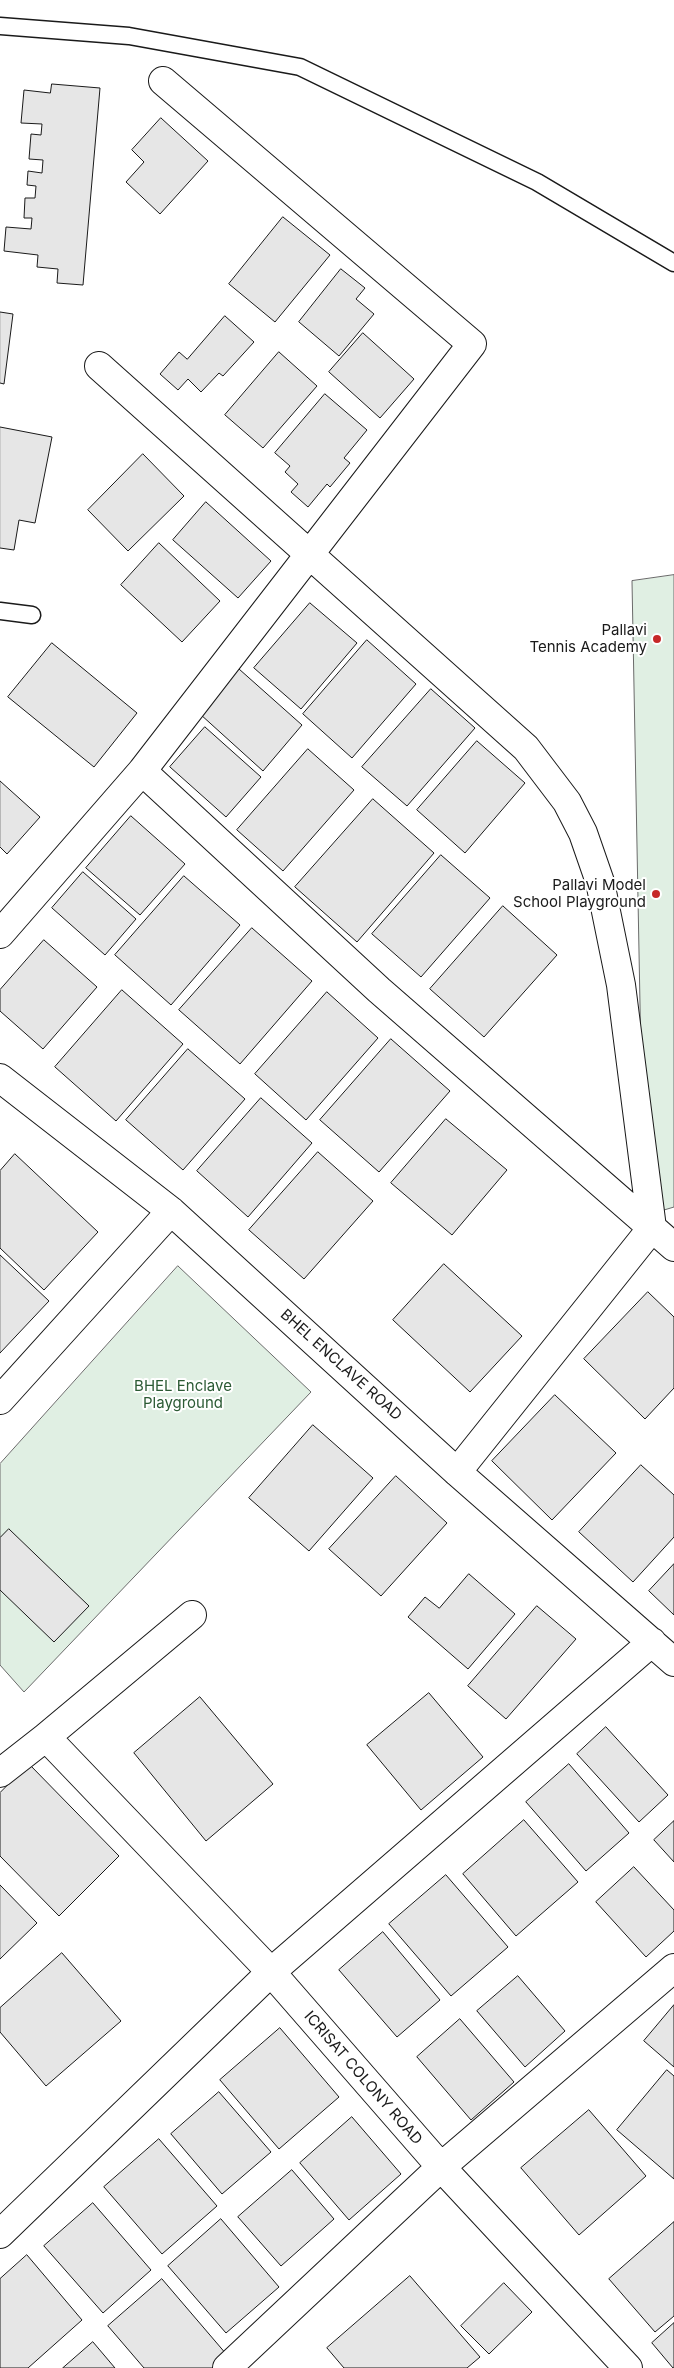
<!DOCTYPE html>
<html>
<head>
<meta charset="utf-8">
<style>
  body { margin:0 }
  canvas { display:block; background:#fff }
</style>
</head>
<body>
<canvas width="674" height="2368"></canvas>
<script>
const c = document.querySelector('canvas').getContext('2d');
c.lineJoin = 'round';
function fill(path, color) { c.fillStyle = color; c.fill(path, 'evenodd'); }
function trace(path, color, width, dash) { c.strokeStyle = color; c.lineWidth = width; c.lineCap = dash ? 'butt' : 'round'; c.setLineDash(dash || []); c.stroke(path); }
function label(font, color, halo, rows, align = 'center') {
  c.font = font + ' Inter,sans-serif'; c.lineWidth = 4; c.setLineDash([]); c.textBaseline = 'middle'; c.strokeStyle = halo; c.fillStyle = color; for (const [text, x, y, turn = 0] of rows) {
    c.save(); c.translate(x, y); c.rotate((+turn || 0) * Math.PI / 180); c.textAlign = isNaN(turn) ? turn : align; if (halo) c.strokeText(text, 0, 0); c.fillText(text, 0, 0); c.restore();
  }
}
const green = new Path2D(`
  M674 575V1207L644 1216 632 581Z
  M178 1266 311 1392 24 1692 0 1665V1464Z`);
fill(green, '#e0efe3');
trace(green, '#6a6a6a', 1);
const building = new Path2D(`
  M52 84 100 88 83 285 57 283 58 269 37 267 38 255 4 251 6 227 31 229 32 218H24L25 198H35L36 186 27 185 28 171 42 173 43 160 29 159 31 134 41 135 42 124 21 123 24 90 50 93Z
  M161 118 208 161 160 214 126 182 144 162 132 150Z
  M283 217 330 255 275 322 229 284Z
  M341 269 365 288 356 299 374 314 339 356 299 322Z
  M0 312 13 314 4 384 0 383Z
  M225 316 254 342 223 376 219 373 201 392 188 379 178 390 160 374 179 352 187 359Z
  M363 333 414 379 380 418 329 372Z
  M279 352 317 386 263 448 225 415Z
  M325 394 367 430 344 458 350 463 330 487 327 484 308 507 291 492 298 484 285 472 290 466 275 453Z
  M0 427 52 437 35 523 19 520 14 550 0 548Z
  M143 454 184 496 128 551 88 510Z
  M206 502 271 561 238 598 173 540Z
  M159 543 220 601 182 642 121 585Z
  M310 603 357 643 301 709 254 668Z
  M367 640 416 684 352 758 303 714Z
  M52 643 137 713 94 767 8 697Z
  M239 669 302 725 263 771 200 714Z
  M431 689 475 728 407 806 362 767Z
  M205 727 261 777 226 817 170 767Z
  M477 741 525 783 465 853 417 810Z
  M308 749 354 790 283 871 237 830Z
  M0 781 40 817 7 854 0 847Z
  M373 799 434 853 357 942 295 887Z
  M131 816 185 864 140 915 86 868Z
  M441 855 490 898 421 977 372 934Z
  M83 872 136 919 105 955 52 908Z
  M184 876 240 925 171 1005 115 955Z
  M503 906 557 955 484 1037 430 989Z
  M252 928 312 981 240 1064 179 1010Z
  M44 940 97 987 43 1049 0 1011V990Z
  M122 990 183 1044 116 1121 55 1067Z
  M327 992 378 1038 306 1120 255 1074Z
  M391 1039 450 1091 379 1172 320 1120Z
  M188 1049 245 1099 183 1170 126 1120Z
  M261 1098 312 1143 248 1217 197 1171Z
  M446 1119 507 1170 452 1235 391 1183Z
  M318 1152 373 1201 304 1279 249 1230Z
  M15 1154 98 1232 44 1290 0 1248V1171Z
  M0 1255 49 1301 0 1353Z
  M444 1264 522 1336 470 1392 393 1320Z
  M648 1292 674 1317V1388L645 1419 584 1359Z
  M555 1395 616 1453 552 1520 492 1461Z
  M313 1425 373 1478 309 1551 249 1498Z
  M641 1465 674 1495V1537L633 1582 579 1532Z
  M396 1476 447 1523 381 1596 329 1549Z
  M9 1529 89 1606 54 1642 0 1590V1538Z
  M674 1564V1615L649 1591Z
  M469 1574 515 1614 468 1669 408 1617 425 1597 439 1608Z
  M537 1606 576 1639 506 1719 468 1686Z
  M429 1693 483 1757 421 1810 367 1745Z
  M200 1697 273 1784 206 1841 134 1753Z
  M606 1727 668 1795 639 1822 577 1754Z
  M29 1764 119 1856 59 1916 0 1856V1793Z
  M569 1764 629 1833 586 1871 526 1802Z
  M524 1820 578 1882 516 1936 463 1874Z
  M674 1821V1862L654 1840Z
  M634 1867 674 1910V1931L646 1957 596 1902Z
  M446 1875 508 1947 451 1996 389 1924Z
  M0 1885 37 1923 0 1959Z
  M383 1932 440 2000 397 2037 339 1970Z
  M62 1953 121 2021 46 2086 0 2032V2008Z
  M518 1976 565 2031 525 2067 477 2011Z
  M674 2005V2067L644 2041Z
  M460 2019 514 2082 471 2120 417 2057Z
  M280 2028 339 2097 279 2149 220 2080Z
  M667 2070 674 2076V2179L617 2130Z
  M219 2092 271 2152 222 2194 171 2134Z
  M589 2110 646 2176 579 2235 521 2168Z
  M352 2117 401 2174 349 2220 300 2163Z
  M159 2139 217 2206 162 2254 104 2187Z
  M292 2170 334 2219 281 2266 238 2217Z
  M93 2203 151 2270 103 2313 44 2246Z
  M221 2219 279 2287 226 2333 168 2266Z
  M674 2222V2316L655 2332 609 2279Z
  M27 2255 82 2320 28 2368H0V2279Z
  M410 2276 480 2357 467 2368H344L327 2348Z
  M162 2279 227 2355 212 2368H144L108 2326Z
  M504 2283 532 2312 489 2354 461 2326Z
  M674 2323V2368H673L652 2343Z
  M93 2342 115 2368H63Z`);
fill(building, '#e6e6e6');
trace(building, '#1a1a1a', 1);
const lane = new Path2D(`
  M0 26 129 36 300 67 537 182 674 263
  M0 611 32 615`);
const street = new Path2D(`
  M99 366 526 748 567 802 583 833 600 882 621 985 652 1228 457 1472
  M142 771 379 990 674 1247
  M0 934 142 771 472 344 163 81
  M0 1078 171 1211 457 1472 674 1662
  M0 1400 171 1211
  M46 1737 192 1615
  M0 1773 46 1737 271 1972 441 2167 628 2368
  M0 2234 271 1972 652 1642
  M227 2368 441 2167 674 1968`);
trace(lane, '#1a1a1a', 19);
trace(street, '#1a1a1a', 30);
trace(lane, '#fff', 16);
trace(street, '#fff', 28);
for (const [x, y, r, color] of [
  [657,639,5,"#c62828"],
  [656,894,5,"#c62828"]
]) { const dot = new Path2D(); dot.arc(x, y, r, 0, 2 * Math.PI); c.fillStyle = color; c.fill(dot); trace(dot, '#fff', 2); }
label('15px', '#1a1a1a', '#fff', [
  ["Pallavi",647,630],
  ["Tennis Academy",647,647],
  ["Pallavi Model",646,885],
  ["School Playground",646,902]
], 'right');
label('15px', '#1a1a1a', '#fff', [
  ["BHEL ENCLAVE ROAD",341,1365,42],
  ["ICRISAT COLONY ROAD",363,2078,49]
]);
label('15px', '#2b5a34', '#fff', [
  ["BHEL Enclave",183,1386],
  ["Playground",183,1403]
]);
</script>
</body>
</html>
